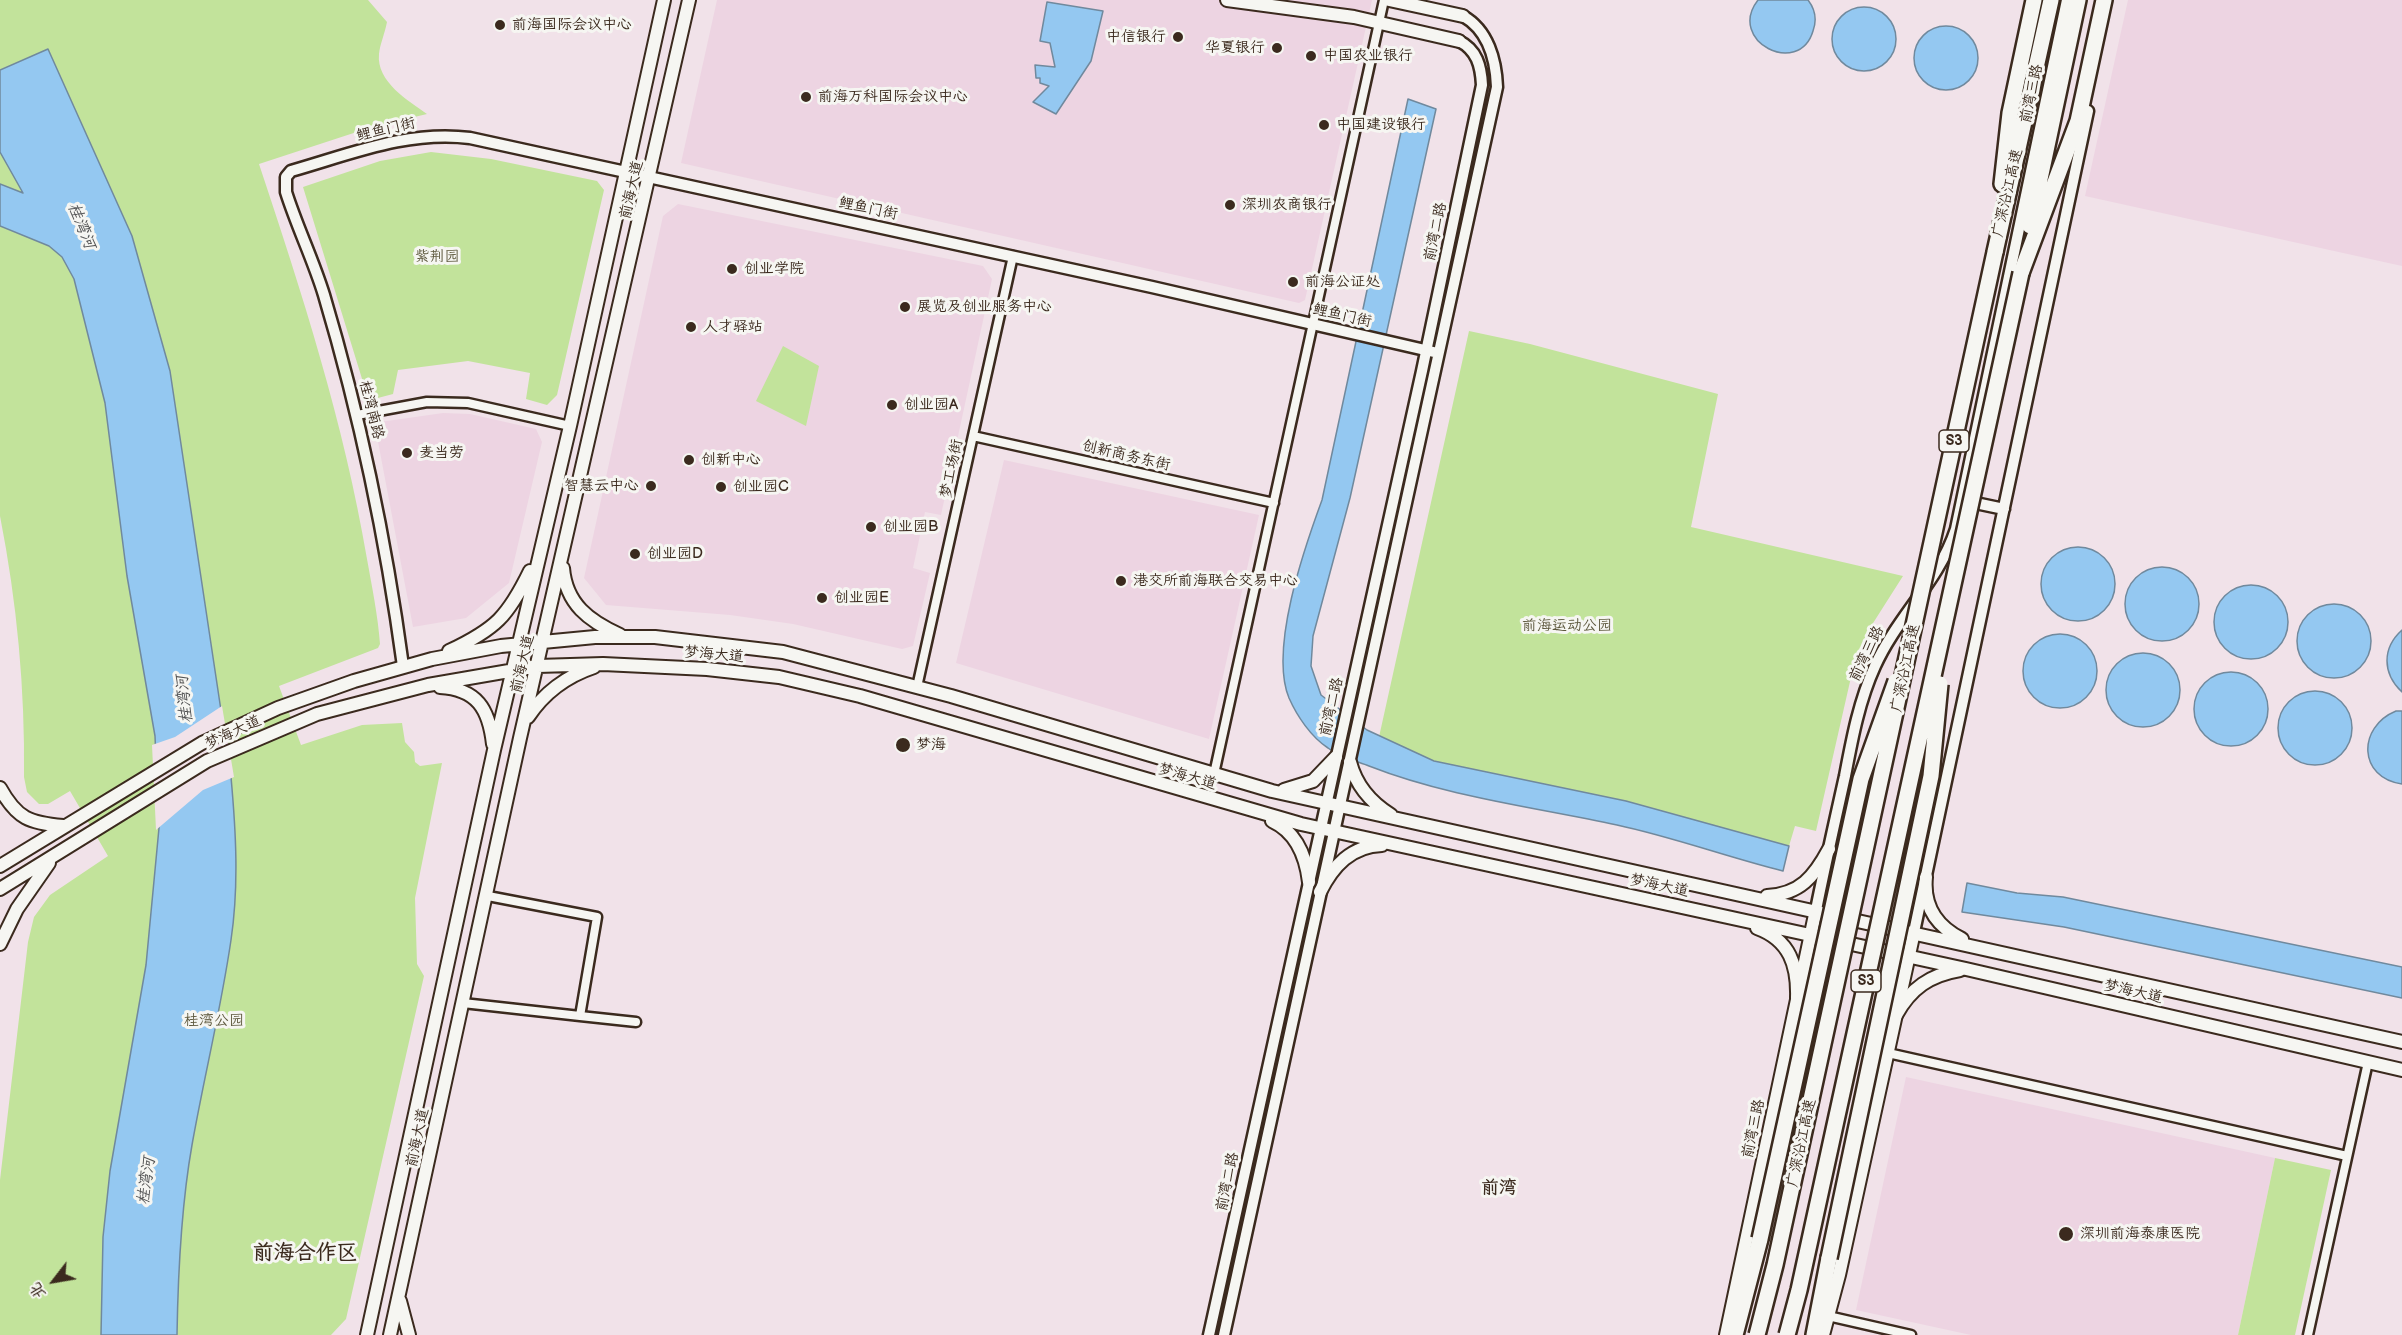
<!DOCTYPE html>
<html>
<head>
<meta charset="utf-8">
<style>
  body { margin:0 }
  #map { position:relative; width:2402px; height:1335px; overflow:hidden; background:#f1e2e9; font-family:"Balsamiq Sans","LXGW WenKai TC",sans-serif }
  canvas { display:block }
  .north { position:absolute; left:24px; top:1251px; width:60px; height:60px; -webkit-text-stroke:4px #f6f6f2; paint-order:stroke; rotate:239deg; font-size:16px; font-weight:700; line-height:24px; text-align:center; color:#3b2a1e }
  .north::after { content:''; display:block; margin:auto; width:21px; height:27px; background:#3b2a1e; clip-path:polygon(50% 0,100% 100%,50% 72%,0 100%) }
</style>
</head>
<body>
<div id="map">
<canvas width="2402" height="1335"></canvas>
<div class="north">北</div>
</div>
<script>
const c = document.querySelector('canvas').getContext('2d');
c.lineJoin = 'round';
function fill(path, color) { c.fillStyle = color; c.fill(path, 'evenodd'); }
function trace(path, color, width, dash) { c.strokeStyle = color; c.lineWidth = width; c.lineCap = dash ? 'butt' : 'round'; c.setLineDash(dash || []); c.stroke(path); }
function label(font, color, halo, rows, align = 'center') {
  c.font = font + ' "Balsamiq Sans","LXGW WenKai TC",sans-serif'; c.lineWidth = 6; c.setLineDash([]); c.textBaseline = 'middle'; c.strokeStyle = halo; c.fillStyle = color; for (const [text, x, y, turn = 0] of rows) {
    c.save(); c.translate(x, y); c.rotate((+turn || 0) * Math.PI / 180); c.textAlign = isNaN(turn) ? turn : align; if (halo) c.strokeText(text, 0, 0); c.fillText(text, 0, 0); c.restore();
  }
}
fill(new Path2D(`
  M717 0H1372L1305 300 1299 303 681 163Z
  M2128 0H2402V266L2085 196Z
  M678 204 983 266 992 279 941 515 925 512 913 568 930 573 913 646 902 649 793 624 730 615 606 605 584 578 663 216Z
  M443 413 470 414 536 429 542 442 509 583 466 618 413 627 376 431 380 422Z
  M1004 460 1259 515 1209 739 956 663Z
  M1906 1077 2275 1158 2238 1335H1971L1856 1310Z`), '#edd4e2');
fill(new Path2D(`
  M0 0H368L387 22C385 33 380 44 379 54 376 82 409 101 427 114L372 127 259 164C302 293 344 423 367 559 372 587 378 616 380 644L378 648 279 686 301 745 362 725 402 723 405 742 414 752 415 762 420 766 442 763 415 898 417 964 424 976 346 1319 331 1335H0V1180L28 942 34 917 50 895 108 856 70 791 48 804H39L27 792 24 777C25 688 17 603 0 516Z
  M431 152 491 159 597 181 604 190 557 395 547 405 526 399 530 373 468 361 398 370 393 394 374 399 367 395 303 187 380 161Z
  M1469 331 1530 344 1718 394 1691 527 1903 576 1868 631 1854 664 1816 831 1795 826 1789 846 1626 801 1434 761 1379 737Z
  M783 346 819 366 806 426 756 401Z
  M2275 1158 2331 1170 2295 1335H2238Z`), '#c2e39b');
const water = new Path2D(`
  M1758 0H1808C1815 9 1817 20 1813 31 1799 78 1726 41 1758 0Z
  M1047 2 1103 11 1091 61 1056 114 1033 102 1049 86 1040 83V78H1036L1035 65 1055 67 1050 43 1040 41Z
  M1832 39a32 32 0 1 1 64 0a32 32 0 1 1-64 0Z
  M1914 58a32 32 0 1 1 64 0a32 32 0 1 1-64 0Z
  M48 49 132 236 170 371 231 777C236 832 239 886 231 940 221 1009 204 1077 192 1145 181 1207 178 1272 177 1335H101L103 1237 110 1171 146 965 159 828 155 736 127 576 105 403 74 279 62 257 49 246 0 226V184L23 193 0 152V70Z
  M1408 99 1436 109 1350 498 1313 636 1311 666 1321 695 1367 730 1434 761 1626 801 1789 846 1783 871C1727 857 1673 837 1617 825 1534 807 1448 797 1369 766 1356 761 1339 757 1328 748 1311 737 1297 716 1289 698 1269 649 1304 549 1322 500Z
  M2041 584a37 37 0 1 1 74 0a37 37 0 1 1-74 0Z
  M2125 604a37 37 0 1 1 74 0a37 37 0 1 1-74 0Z
  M2214 622a37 37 0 1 1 74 0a37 37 0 1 1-74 0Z
  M2297 641a37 37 0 1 1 74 0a37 37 0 1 1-74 0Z
  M2402 630V692C2382 673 2382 648 2402 630Z
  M2023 671a37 37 0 1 1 74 0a37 37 0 1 1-74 0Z
  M2106 690a37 37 0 1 1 74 0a37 37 0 1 1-74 0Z
  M2194 709a37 37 0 1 1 74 0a37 37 0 1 1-74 0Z
  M2278 728a37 37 0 1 1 74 0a37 37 0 1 1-74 0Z
  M2396 711H2402V784C2358 778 2357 727 2396 711Z
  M1967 883 2017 893 2063 897 2402 967V998L2064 927 1962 912Z`);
fill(water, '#94c8f1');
trace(water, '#70899d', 1.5);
fill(new Path2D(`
  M222 706 234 777 203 790 156 830 152 745 175 737Z`), '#f1e2e9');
const minor = new Path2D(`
  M357 415 427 402 468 403 570 426
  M973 436 1274 503
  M917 687 1013 256
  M1214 774 1384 0
  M463 1003 580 1016 597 917 488 896
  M580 1016 636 1022
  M1888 1053 2347 1156
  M1828 1316 1911 1335
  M2308 1335 2368 1062`);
const tertiary = new Path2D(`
  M1966 501 2004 509
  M403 666C386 540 360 416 324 295 313 259 297 227 286 192V177L291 171C351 154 408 130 470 138L1152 287 1438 353
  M1816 910C1825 865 1835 821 1845 776 1852 739 1859 701 1875 666 1897 617 1939 581 1956 529L2067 0
  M1914 932 2088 111
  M1209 1335 1422 371 1482 85C1481 66 1477 50 1459 41
  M1224 1335 1497 87C1496 60 1488 30 1463 16`);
const secondary = new Path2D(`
  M1227 0 1354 17 1459 41
  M1389 0 1463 16
  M1726 1335 1816 910
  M1823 1335 1839 1275 1914 932`);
const primary = new Path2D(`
  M563 568C566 604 589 621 620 635
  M449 651C496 629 508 616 530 571
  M440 687C477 689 489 709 493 744
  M528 717C544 693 567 676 594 667
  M1350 762C1356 785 1370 802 1391 815
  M0 788C17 819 30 823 63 826
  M1284 790 1313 781 1336 757
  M1272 821C1296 832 1306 857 1309 882
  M0 866 202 743 278 708 354 681 432 659 501 646 595 637H655L783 652 951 696 1272 791 2402 1042
  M1926 877C1923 906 1936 926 1962 939
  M0 889 207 761 317 714 428 685 538 666 603 664 707 669 779 677 860 696 1301 824 1966 969 2402 1070
  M1320 892C1333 866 1351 846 1382 845
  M1767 896C1800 894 1814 877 1829 849
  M1757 928C1790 940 1798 966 1797 998
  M0 944 17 909 49 863
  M1896 1015C1911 988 1930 975 1960 970
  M400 1301 409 1335
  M367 1335 494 750 570 426 664 0
  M390 1335 520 738 689 0`);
const motorway = new Path2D(`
  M2002 184 2010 113 2034 0
  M2030 226 2078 0
  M1995 252 2051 0
  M2021 273 2078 121 2104 0
  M1735 1335 1760 1239
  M1814 1335 1829 1258`);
trace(minor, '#3b2a1e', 13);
trace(tertiary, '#3b2a1e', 15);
trace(secondary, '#3b2a1e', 16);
trace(primary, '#3b2a1e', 16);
trace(motorway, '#3b2a1e', 20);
trace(minor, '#f6f6f2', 8);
trace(tertiary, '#f6f6f2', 10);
trace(secondary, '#f6f6f2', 12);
trace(primary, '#f6f6f2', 12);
trace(motorway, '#f6f6f2', 15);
const motorwayBridge = new Path2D(`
  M1760 1239 1861 779 1896 681
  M1829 1258 1931 776 1940 684
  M1757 1335 1775 1265 1995 252
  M1787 1335 1799 1290 2021 273`);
trace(motorwayBridge, '#3b2a1e', 20, []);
trace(motorwayBridge, '#f6f6f2', 15);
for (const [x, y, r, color] of [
  [500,25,6,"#3b2a1e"],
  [1178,37,6,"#3b2a1e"],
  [1277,48,6,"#3b2a1e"],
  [1311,56,6,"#3b2a1e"],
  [806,97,6,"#3b2a1e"],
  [1324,125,6,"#3b2a1e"],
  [1230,205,6,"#3b2a1e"],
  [732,269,6,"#3b2a1e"],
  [1293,282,6,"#3b2a1e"],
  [905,307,6,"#3b2a1e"],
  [691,327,6,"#3b2a1e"],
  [892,405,6,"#3b2a1e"],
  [407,453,6,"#3b2a1e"],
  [689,460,6,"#3b2a1e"],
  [651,486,6,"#3b2a1e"],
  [721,487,6,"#3b2a1e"],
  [871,527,6,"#3b2a1e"],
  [635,554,6,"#3b2a1e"],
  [1121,581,6,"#3b2a1e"],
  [822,598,6,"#3b2a1e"],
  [903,745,8,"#3b2a1e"],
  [2066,1234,8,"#3b2a1e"]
]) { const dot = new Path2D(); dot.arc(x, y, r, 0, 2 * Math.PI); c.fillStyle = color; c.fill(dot); trace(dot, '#f6f6f2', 2); }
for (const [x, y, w] of [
  [1954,441,30],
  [1866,981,30]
]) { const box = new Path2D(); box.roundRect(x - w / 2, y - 11, w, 22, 4.5); c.fillStyle = '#f6f6f2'; c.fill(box); trace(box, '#3b2a1e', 1.5); }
label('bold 14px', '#3b2a1e', null, [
  ["S3",1954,441],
  ["S3",1866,981]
]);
label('15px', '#3b2a1e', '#f6f6f2', [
  ["前海国际会议中心",512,25],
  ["中信银行",1166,37,"right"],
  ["华夏银行",1265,48,"right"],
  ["中国农业银行",1323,56],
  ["前海万科国际会议中心",818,97],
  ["中国建设银行",1336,125],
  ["深圳农商银行",1242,205],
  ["创业学院",744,269],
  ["前海公证处",1305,282],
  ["展览及创业服务中心",917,307],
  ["人才驿站",703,327],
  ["创业园A",904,405],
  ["麦当劳",419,453],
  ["创新中心",701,460],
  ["智慧云中心",639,486,"right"],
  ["创业园C",733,487],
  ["创业园B",883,527],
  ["创业园D",647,554],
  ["港交所前海联合交易中心",1133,581],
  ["创业园E",834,598],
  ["梦海",916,745],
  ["深圳前海泰康医院",2080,1234]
], 'left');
label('15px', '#3b2a1e', '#f6f6f2', [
  ["前湾三路",2032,94,-78],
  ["鲤鱼门街",386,130,-13],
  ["前海大道",632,190,-77],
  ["广深沿江高速",2008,193,-77],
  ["鲤鱼门街",868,209,12],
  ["前湾二路",1436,232,-78],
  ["鲤鱼门街",1342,316,13],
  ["桂湾南路",371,410,76],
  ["创新商务东街",1126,456,13],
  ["梦工场街",952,469,-78],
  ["前湾三路",1867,654,-64],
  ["梦海大道",714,655,5],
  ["前海大道",523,664,-77],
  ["广深沿江高速",1906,668,-78],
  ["前湾二路",1332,707,-77],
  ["梦海大道",233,733,-25],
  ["梦海大道",1187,777,16],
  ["梦海大道",1659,886,12],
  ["梦海大道",2133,992,13],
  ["前湾三路",1754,1129,-78],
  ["前海大道",418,1138,-78],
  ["广深沿江高速",1802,1143,-78],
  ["前湾二路",1228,1182,-78]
]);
label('15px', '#5d583d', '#f6f6f2', [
  ["紫荆园",437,257],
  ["前海运动公园",1567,626],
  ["桂湾公园",214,1021]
]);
label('italic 16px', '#515253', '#f6f6f2', [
  ["桂湾河",81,226,68],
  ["桂湾河",185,699,-96],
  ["桂湾河",147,1181,-82]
]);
label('bold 18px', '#3b2a1e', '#f6f6f2', [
  ["前湾",1499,1188]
]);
label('bold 21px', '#3b2a1e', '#f6f6f2', [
  ["前海合作区",305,1254]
]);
</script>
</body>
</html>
